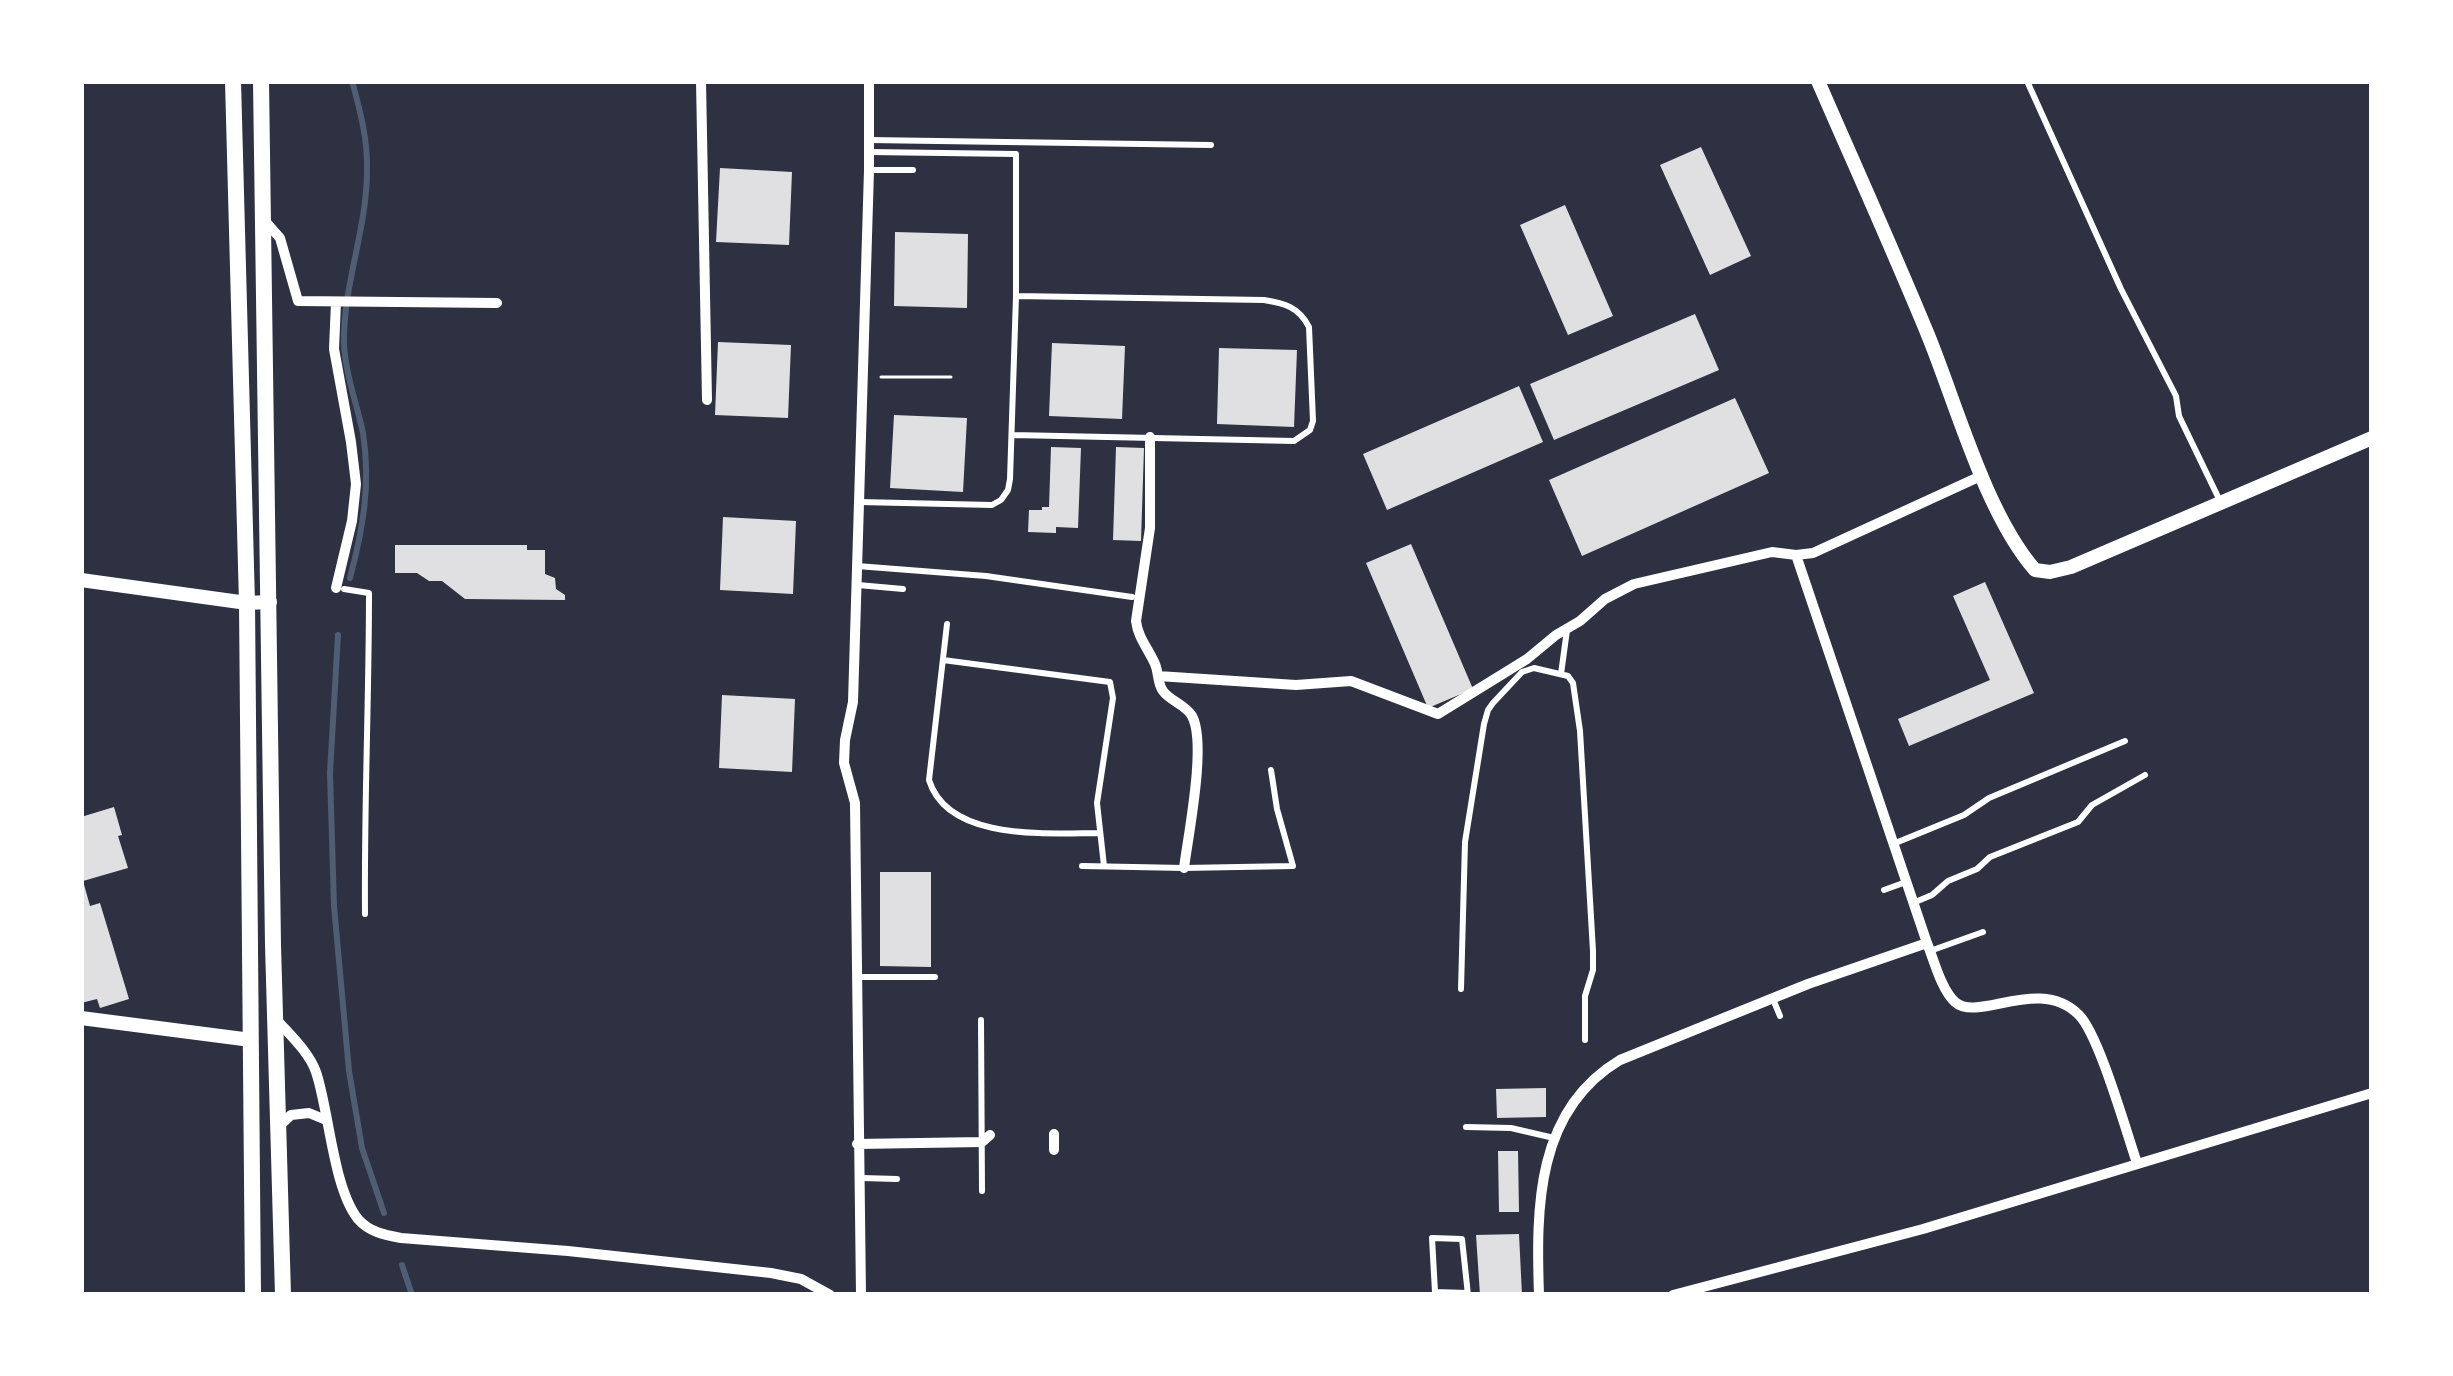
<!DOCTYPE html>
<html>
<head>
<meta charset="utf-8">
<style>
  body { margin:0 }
  #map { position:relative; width:2453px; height:1376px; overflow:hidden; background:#2d3142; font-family:"Titillium Web",sans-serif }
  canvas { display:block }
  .frame { position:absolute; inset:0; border:84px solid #fff; pointer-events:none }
</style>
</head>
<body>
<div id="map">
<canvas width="2453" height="1376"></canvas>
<div class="frame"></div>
</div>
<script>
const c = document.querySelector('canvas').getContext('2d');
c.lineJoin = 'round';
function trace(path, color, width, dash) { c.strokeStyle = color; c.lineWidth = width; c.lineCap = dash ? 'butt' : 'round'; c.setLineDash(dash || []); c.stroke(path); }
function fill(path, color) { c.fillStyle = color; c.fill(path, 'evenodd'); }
trace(new Path2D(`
  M350 578C363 529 371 484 363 433 357 404 345 373 344 343 343 285 367 229 367 171 368 140 360 110 352 81
  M338 635 330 773 334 906 349 1071 362 1148 384 1213
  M402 1265 412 1295`), '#4f5d75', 6);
fill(new Path2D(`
  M1701 147 1751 256 1710 275 1660 165Z
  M720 168 792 172 789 245 716 242Z
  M1565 205 1613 316 1568 335 1520 225Z
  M895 232 968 234 967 308 894 306Z
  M1695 314 1719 370 1554 440 1530 384Z
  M718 342 791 345 788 418 715 415Z
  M1052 343 1125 346 1122 419 1049 416Z
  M1219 348 1297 350 1294 427 1217 424Z
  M1519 386 1543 442 1387 510 1363 454Z
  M1735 398 1769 473 1582 556 1549 480Z
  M894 415 967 418 963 492 890 488Z
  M1051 447 1081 448 1078 528 1056 527V533L1028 532 1029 510H1042V507H1049Z
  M1116 447 1144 448 1141 541 1113 540Z
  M723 517 796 521 793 594 720 590Z
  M1411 544 1473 689 1428 708 1366 563Z
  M395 545H527V550H545V574L555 578 556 589 565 595V600L465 599 442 581H429L417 573H395Z
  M1985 582 2034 693 1909 746 1898 719 1990 680 1953 596Z
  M722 695 795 699 792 772 719 768Z
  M114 807 122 835 118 836 128 868 83 881 90 906 100 903 129 999 100 1008 97 999 81 1003V817Z
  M880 872H931V967L880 966Z
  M1546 1088V1117L1497 1118 1496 1089Z
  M1498 1151H1518L1519 1212H1499Z
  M1519 1234 1522 1295H1480L1476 1235Z`), '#e0e0e3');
trace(new Path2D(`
  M881 377H951`), '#fff', 3);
trace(new Path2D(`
  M2027 81 2121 289 2176 396 2179 416 2220 501
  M869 140 1211 145
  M869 170H913
  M1013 435 1294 441 1310 430 1313 421 1309 327C1299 307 1284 303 1264 300L1016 296
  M859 502 992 505 1001 500 1008 490 1010 479 1016 296V154L869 152
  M857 566 986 576 1132 597
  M858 585 903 589
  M344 589 369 593C369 700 364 807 365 914
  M947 624 929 780C948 842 1049 833 1100 833
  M943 660 1110 682 1113 698 1097 803 1104 866
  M1561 674 1567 630
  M1893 844 1964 815 1989 798 2125 741
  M1082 866 1184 868 1293 866 1277 809 1271 770
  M1884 890 1906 882
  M1913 903 1932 895 1948 881 1977 869 1990 857 2078 822 2092 805 2145 775
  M1930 951 1983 932
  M857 977H935
  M1461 989 1465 842 1484 724 1488 710 1493 703 1522 672 1534 668 1568 676 1573 683 1580 731 1593 951V970L1585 996V1040
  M1773 999 1780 1016
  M981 1020 982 1191
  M1466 1127 1511 1128 1554 1138
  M862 1178 897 1179
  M1467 1293 1435 1292 1432 1238 1462 1239 1468 1295`), '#fff', 6);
trace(new Path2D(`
  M701 81 707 400
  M265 221 280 238 298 301 497 303
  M1150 437V528L1136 621C1138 638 1148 648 1155 664 1159 673 1157 683 1163 691 1170 701 1186 705 1192 716 1207 743 1188 836 1184 868
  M1796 555 1927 943C1934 960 1941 989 1955 1002 1978 1023 2039 975 2079 1015 2099 1035 2126 1131 2137 1163
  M336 588 352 521 356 484 351 442 334 349 336 302
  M1158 676 1296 685 1351 681 1438 714 1527 659 1556 635 1580 621 1605 599 1634 584 1772 552 1796 555 1813 553 1983 475
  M276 1019C290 1035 309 1052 316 1072 329 1110 333 1188 358 1219 369 1232 385 1235 401 1238L568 1251 771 1273 801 1279 830 1295
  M278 1127 291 1115 309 1113 326 1120
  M1054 1134V1150
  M857 1144 982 1142 990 1135
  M861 1295 855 803 844 763 845 740 853 702 869 170V81
  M1539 1295C1536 1207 1536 1110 1620 1060L1808 984 1927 943
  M1673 1295 1923 1229 2372 1093`), '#fff', 10);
trace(new Path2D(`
  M1818 81C1855 166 1893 250 1928 335 1957 406 1986 514 2035 570L2050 572 2071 567 2372 438
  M81 580 247 603 270 602
  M81 1018 251 1040`), '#fff', 14);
trace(new Path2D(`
  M233 81 247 603 253 1295
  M261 81 273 945 283 1295`), '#fff', 16);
</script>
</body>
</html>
